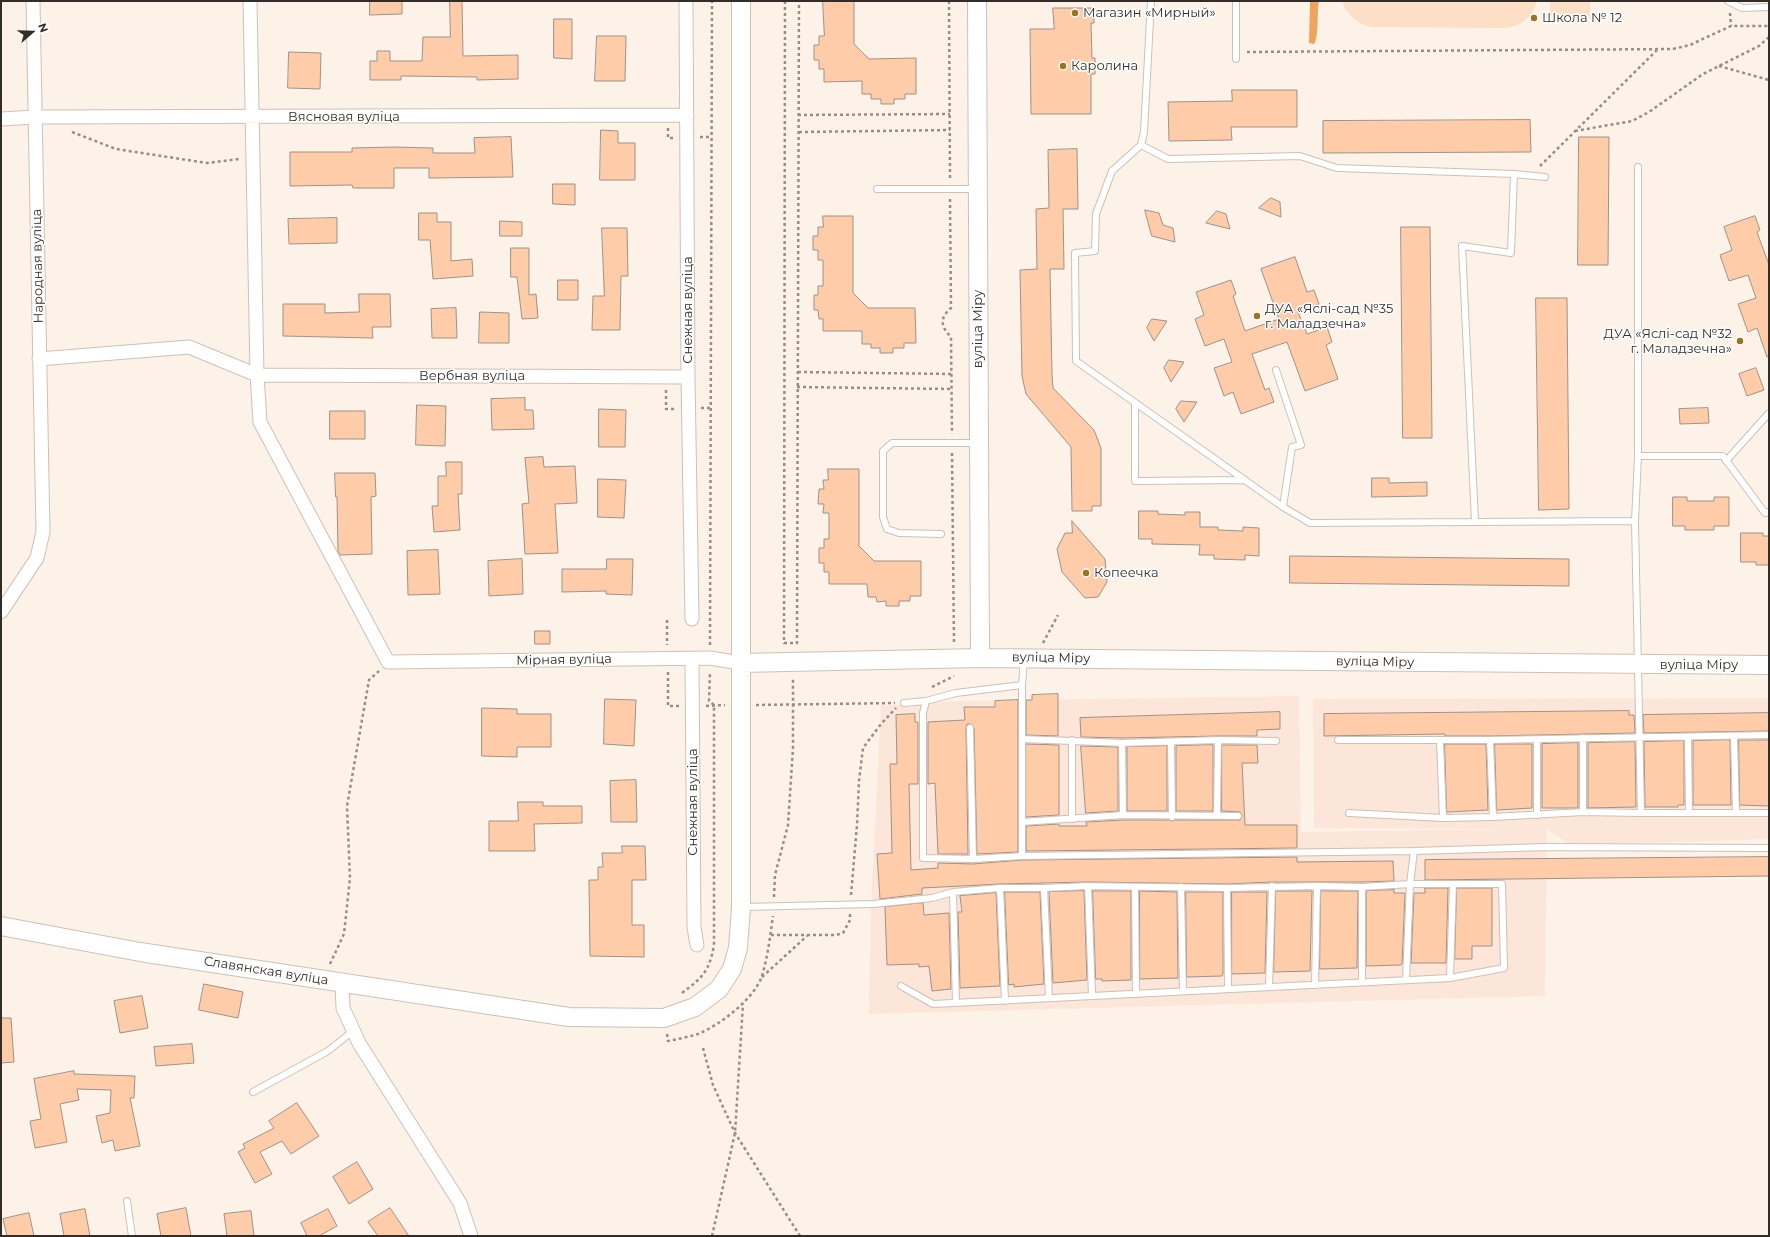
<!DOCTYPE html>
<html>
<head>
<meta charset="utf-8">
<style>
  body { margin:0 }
  #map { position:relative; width:1770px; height:1237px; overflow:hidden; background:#fdf2e8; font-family:Montserrat,sans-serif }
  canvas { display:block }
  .frame { position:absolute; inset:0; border:2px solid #322d28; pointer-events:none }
  .north { position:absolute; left:12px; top:12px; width:40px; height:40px; -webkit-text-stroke:3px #fff; paint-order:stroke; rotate:70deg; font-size:11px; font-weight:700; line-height:16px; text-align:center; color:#322d28 }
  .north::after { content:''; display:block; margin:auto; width:14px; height:18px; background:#322d28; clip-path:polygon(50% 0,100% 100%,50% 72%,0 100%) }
</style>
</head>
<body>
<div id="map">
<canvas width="1770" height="1237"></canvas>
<div class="frame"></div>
<div class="north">N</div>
</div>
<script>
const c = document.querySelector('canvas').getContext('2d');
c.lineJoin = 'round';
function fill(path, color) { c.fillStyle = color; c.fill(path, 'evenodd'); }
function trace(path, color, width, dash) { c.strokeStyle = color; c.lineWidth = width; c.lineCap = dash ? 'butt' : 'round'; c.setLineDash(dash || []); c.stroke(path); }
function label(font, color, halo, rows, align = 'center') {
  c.font = font + ' Montserrat,sans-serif'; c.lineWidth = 3; c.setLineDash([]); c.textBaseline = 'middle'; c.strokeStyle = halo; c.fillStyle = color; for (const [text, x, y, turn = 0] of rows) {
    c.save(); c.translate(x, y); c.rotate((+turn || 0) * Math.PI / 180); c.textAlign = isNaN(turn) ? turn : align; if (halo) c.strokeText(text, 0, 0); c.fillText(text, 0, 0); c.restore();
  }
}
fill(new Path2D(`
  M1299 696 1301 832 1514 829 1314 828 1313 699 1769 698V839L1571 845 1547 829 1545 996 869 1014 871 907 881 706 960 701Z`), '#fce5d9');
fill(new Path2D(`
  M1342 1H1537C1533 17 1521 27 1504 28L1370 27C1356 23 1347 15 1342 1Z
  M1550 1H1590V17L1550 16Z`), '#fcdfc4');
fill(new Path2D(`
  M1310 1H1319C1317 11 1319 38 1314 44L1309 43Z`), '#eda55d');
const building = new Path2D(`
  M370 1H402V14L370 15Z
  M450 1H462L463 56 518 55V79L477 80V77L401 76V80H370V61H377V51H390V61H422L423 37H450Z
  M823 1H854V44L869 59 916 58V94H905V99H894V104H881V99H871V94H862V81L824 82V69H819V60H814V45H819V36H824Z
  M1053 8H1094V23H1091L1092 58H1095V74H1091V114H1031L1030 29H1054Z
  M554 19H572V59L554 58Z
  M597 36H626L625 81H595Z
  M289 52 321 53 320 89 288 88Z
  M1232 90H1297V127H1231L1232 140 1169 141 1168 102 1232 101Z
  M1530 120 1531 152 1323 153V121Z
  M601 130 618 131V143H635V180H600Z
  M511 137 513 177 429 178V168H394V188H353L352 185 290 186V152H352V148L394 147 433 148V153H475L474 138Z
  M1579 137H1609L1608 265H1578Z
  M1077 149 1078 209H1063L1064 269H1050L1052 375 1053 388 1094 430 1101 448V506H1092V511H1072L1071 447 1026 394 1022 376 1020 270 1037 269 1036 209 1049 208 1048 150Z
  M553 184H575V205L553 204Z
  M1271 198 1280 202 1281 217 1259 208Z
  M1145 210 1159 213 1163 225 1173 228 1175 242 1152 236Z
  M1217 211 1226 214 1230 229 1206 223Z
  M419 213H437V222H451V261L472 259 473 276 433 279 430 240H419Z
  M823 216H853V293L868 308H915L916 343H904V348H893V353H880V348H871V344H862V331H823V319H819L818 310H814V295H818V286H823V260H818V250H813V236H818V227H823Z
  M1755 216 1760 230 1757 232 1769 265V357H1767L1757 328 1748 332 1738 304 1756 298 1748 275 1729 281 1720 255 1732 250 1724 227Z
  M337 218V243L289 244 288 219Z
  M500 221 522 222V236H500Z
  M1401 227H1430L1432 438H1403Z
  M602 228H627L628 276H621L620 330H592L593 296H604Z
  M511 248H529V295L536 294 538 318 522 319 517 277H511Z
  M1295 257 1307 292 1314 290 1319 304 1298 312 1307 334 1327 327 1332 342 1326 345 1338 379 1305 391 1287 342 1252 354 1265 390 1269 388 1274 402 1241 414 1233 392 1224 396 1214 368 1232 362 1224 339 1205 346 1195 319 1204 315 1196 292 1231 280 1236 294 1233 296 1245 331 1279 319 1261 269Z
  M558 280H578V300H558Z
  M359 294H390L391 327H372L373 338 283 336V304H325V313L359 312Z
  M1536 298H1567L1569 509 1539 510Z
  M456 308 457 338H432L431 309Z
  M480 312 509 313V343H479Z
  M1152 319 1167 321 1154 341 1147 328Z
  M1169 360 1184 362 1171 382 1164 368Z
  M1756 368 1764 390 1747 396 1739 374Z
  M525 398V410H533L534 429 492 430 491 399Z
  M1181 401 1197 402 1184 422 1176 409Z
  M417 405 446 406 445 446 416 445Z
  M1708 408 1709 423 1680 424 1679 409Z
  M599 409 626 410 625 447H599Z
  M330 411H365V439H330Z
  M543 457 544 467 575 466 577 503 555 504 558 553 525 554 522 504 529 503 525 458Z
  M446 462H462V494H458L460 530 434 532 432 506H438V476H446Z
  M828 469H859V546L874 561H921V596H910V601H899V606H886V601L877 602 876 597H868L867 584H829V572H824V563H819V548H824V539H829V513H823L824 504H818L819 489H824L823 480H828Z
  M335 473H375L376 496 371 497 372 554 340 555 338 551 337 497H336Z
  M1372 478H1389V483L1427 482V496L1372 497Z
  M598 479 626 480 624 518 598 517Z
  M1673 497H1687V501H1714V497H1729V526H1714V530H1685V526H1673Z
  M1139 511H1158V514L1185 515V512H1200V527H1218V530L1243 531V527L1259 528V556L1245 555V560L1214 559V555H1199L1200 545 1152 544V539H1139Z
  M1072 521 1105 559 1107 582 1098 597 1085 598 1062 572 1057 549 1065 533H1072Z
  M1741 533H1763V536H1769V565H1756V562H1741Z
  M438 550 440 594 408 595 407 551Z
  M1290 556 1569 559V586L1290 583Z
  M522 559 523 594 489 596 488 561Z
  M607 559H633L632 595 606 594V591L562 592V569H606Z
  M535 631H550V644H535Z
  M1058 694V736L1026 735V700H1032V695Z
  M605 699 636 700 634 746 604 744Z
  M1018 700V852L977 854 974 728 970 724H967L966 728 968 854H938L935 783 928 784V722L965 720 964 707H995V701Z
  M482 708 517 709V714H551V747H517V757L482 756Z
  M1629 711V715H1634L1635 733 1490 736H1445V734L1324 736V714Z
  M1280 712V729L1257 730V736H1218L1122 738 1081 737 1080 718Z
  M1769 713V731L1644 733 1643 715Z
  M915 714V722H918V784H909L911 870 938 868V863L973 864 1022 860 1297 857V862L1393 861 1394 881 1362 882H1272L1227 884 1088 882 1000 884 922 888V894L880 899 877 854 892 853 890 764H897L896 715Z
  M1730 740 1731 805H1693V741Z
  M1739 740H1769V806L1740 805Z
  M1684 741V805H1678V807H1645L1644 742Z
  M1635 742 1636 807 1588 808V743Z
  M1578 743V808H1542V744Z
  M1026 744 1059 745V815L1026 817Z
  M1445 744H1486L1488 810 1447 812Z
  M1495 744H1532V808L1497 810Z
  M1213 745V811H1176V746Z
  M1222 745H1257L1258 763H1242L1245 825H1297V848L1026 851V826L1059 824V826H1087L1086 822 1123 820H1169L1172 821 1175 820H1240L1242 816 1240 812 1222 811Z
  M1081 746 1118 747V811L1086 813Z
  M1167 746V811H1127V747Z
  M636 780 637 822H611L610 781Z
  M518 802H543V806H582V823L534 824 535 851H489V821H518Z
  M622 846H645L646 880H632V925H644V957L590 956 589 880H598V867H603L602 853H622Z
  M1769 857V876L1425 880V860Z
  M1425 888H1448L1446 963H1411L1414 893H1425Z
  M1457 888H1492V946H1472V959H1455Z
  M1394 890V893H1405L1402 964 1401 965 1366 966V891Z
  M1084 891 1087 980 1053 983 1049 892Z
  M1093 891H1131V980L1102 981V979H1096Z
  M1140 891 1177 892 1178 978 1140 979Z
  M1276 891H1312L1310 971 1274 972Z
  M1321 891H1358L1357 968 1320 969Z
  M1005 892H1040L1044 984 1014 987V984L1009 985Z
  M1186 892H1223V974L1222 976 1187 977Z
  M1232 892H1267L1265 973 1232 974Z
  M996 893 1000 986 960 988 958 912H962L960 896Z
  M923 903 924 915 949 913 951 989 932 991 929 966 919 967V964L887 965 885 907Z
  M204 984 243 992 238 1018 199 1010Z
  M142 996 148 1028 120 1033 114 1001Z
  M1 1018H11L14 1062 1 1063Z
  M192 1044 194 1063 156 1066 154 1047Z
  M74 1071V1074L135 1076 134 1098H130L140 1146 115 1151 113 1140 102 1143 96 1116 110 1113 111 1090 77 1089 79 1100 60 1104 67 1142 35 1148 30 1121 41 1119 34 1079Z
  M297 1103 319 1136 291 1154 282 1141 260 1152 272 1174 255 1183 238 1152 245 1148 243 1144 274 1128 269 1121Z
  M357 1162 373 1189 349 1204 333 1177Z
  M186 1208 191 1236H161L157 1214Z
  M390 1208 409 1236H378L368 1222Z
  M85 1209 90 1236H64L60 1214Z
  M328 1209 337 1226 319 1236H307L301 1223Z
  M251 1211 254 1236H227L224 1214Z
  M29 1213 34 1236H7L3 1219Z`);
fill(building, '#fecca9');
trace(building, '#a09187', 1);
const lane = new Path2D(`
  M1151 1 1144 132 1141 145 1112 171 1096 214 1095 251 1075 253 1076 361 1283 507 1310 523 1635 521
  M1728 1 1742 8 1769 7
  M1236 59V1
  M1141 145 1168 159 1300 156 1337 168 1514 174 1545 177
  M1638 167V456L1635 521 1641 813H1769
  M877 189H976
  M1276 370 1301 445 1292 447 1283 507
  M1135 403V481L1245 480
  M1638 456H1723L1765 513 1769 512
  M1726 461 1769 413
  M1475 522 1462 246 1511 253 1514 174
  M941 534 899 533 887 529 883 517V451L892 443H978
  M1024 659 1022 685V856L1414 851 1546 847 1769 848
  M1022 685 956 693 926 701 923 713V858L973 859 1022 856
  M904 703 926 701
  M970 728 973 859
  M1734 737 1736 813
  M1583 738V812
  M1688 738 1689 812
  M1022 739 1122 743 1218 740 1276 741
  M1072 740V819
  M1338 740H1490L1769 735
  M1490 740 1493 817
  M1537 740V815
  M1440 741 1443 818
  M1171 742 1172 817
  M1122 743 1123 815
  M1349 813 1443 818 1493 817 1583 812 1641 813
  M1217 815 1218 740
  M1022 822 1123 815 1238 816
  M1088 886 1092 996
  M1135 887 1136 994
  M1181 887 1183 991
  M1362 887V982
  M1000 888 1005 1001
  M1044 888 1049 998
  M1227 888 1228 989
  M953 892 956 1003
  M742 907 873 904 932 898 953 892 1000 888H1044L1088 886 1227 888 1317 886 1362 887 1410 884H1502L1504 968 1450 978 933 1004 901 986
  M1450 978 1453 884
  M1406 980 1410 884 1414 851
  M1315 985 1317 886
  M1269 987 1272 886
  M253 1092 328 1051 353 1031
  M127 1201 132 1236`);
const street = new Path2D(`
  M250 1 257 375 260 422 388 662 710 658 740 663
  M686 1 688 377 692 619
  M1 119 35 117 687 115
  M39 359 189 347 257 375 688 377
  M1 612 37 558 43 532 33 1
  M692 659 694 927 697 945
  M342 983 343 1008 359 1043 460 1203 471 1236`);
const secondary = new Path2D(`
  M977 1 980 658
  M740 663 980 658 1769 665
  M1 926 140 952 569 1017 664 1018 695 1007 719 989 732 969 738 948 741 907V1`);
trace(lane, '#cec0b4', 8);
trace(street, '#cec0b4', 15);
trace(secondary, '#cec0b4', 20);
trace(new Path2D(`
  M785 1 784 643H797L799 1
  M949 1 950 178
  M1730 13 1731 26
  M1247 52 1673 49 1690 45 1731 26H1769
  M1719 66 1769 80
  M798 115 950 114
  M668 128V138H673
  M1575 131 1632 121 1649 112 1703 74 1759 46 1769 37
  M72 132 116 149 207 163 239 159
  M799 132 950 130
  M700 137H712
  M1540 166 1657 50
  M950 199 951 308C939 318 941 327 951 337L952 434
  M798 372 952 374
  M797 387 952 389
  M666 390V409H674
  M701 408H711
  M952 453 954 644
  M667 620V645
  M1043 643 1058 615
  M710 645 712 1
  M668 672V706H679
  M932 687 954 676
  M756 705 895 703
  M706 706 725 705
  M851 895 857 825 859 781 863 748 881 724 896 708
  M774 897 775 875 788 825 793 748V678
  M771 935H836L843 933 850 920V914
  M330 964 344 934 350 878 347 806 369 680 379 671
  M762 977 807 936
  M682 993C703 977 709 972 714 945V705L709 701 710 672
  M667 1034 668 1041C678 1039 688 1037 698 1034 720 1025 754 999 762 976 768 956 770 936 773 916
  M703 1048 713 1085 735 1133 800 1236
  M712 1236 735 1133 743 1004`), '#968e87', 2.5, [3, 3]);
trace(lane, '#fff', 6);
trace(street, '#fff', 13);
trace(secondary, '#fff', 18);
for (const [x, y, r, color] of [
  [1075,13,4,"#98761f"],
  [1534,18,4,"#98761f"],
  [1063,66,4,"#98761f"],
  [1257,316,4,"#98761f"],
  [1740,341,4,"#98761f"],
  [1086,573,4,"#98761f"]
]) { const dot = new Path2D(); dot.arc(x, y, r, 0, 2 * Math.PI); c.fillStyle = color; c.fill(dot); trace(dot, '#fff', 1.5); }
label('13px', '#322d28', '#fff', [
  ["Магазин «Мирный»",1083,13],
  ["Школа № 12",1542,18],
  ["Каролина",1071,66],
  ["ДУА «Яслі-сад №35",1265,309],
  ["г. Маладзечна»",1265,324],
  ["ДУА «Яслі-сад №32",1732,334,"right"],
  ["г. Маладзечна»",1732,349,"right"],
  ["Копеечка",1094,573]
], 'left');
label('13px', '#322d28', '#fff', [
  ["Вясновая вуліца",344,117],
  ["Народная вуліца",38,266,-91],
  ["Снежная вуліца",688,310,-90],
  ["вуліца Міру",978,329,-90],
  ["Вербная вуліца",472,376],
  ["вуліца Міру",1051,658,1],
  ["Мірная вуліца",564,660,-1],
  ["вуліца Міру",1375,662,1],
  ["вуліца Міру",1699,665],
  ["Снежная вуліца",693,802,-90],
  ["Славянская вуліца",266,971,9]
]);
</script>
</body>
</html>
